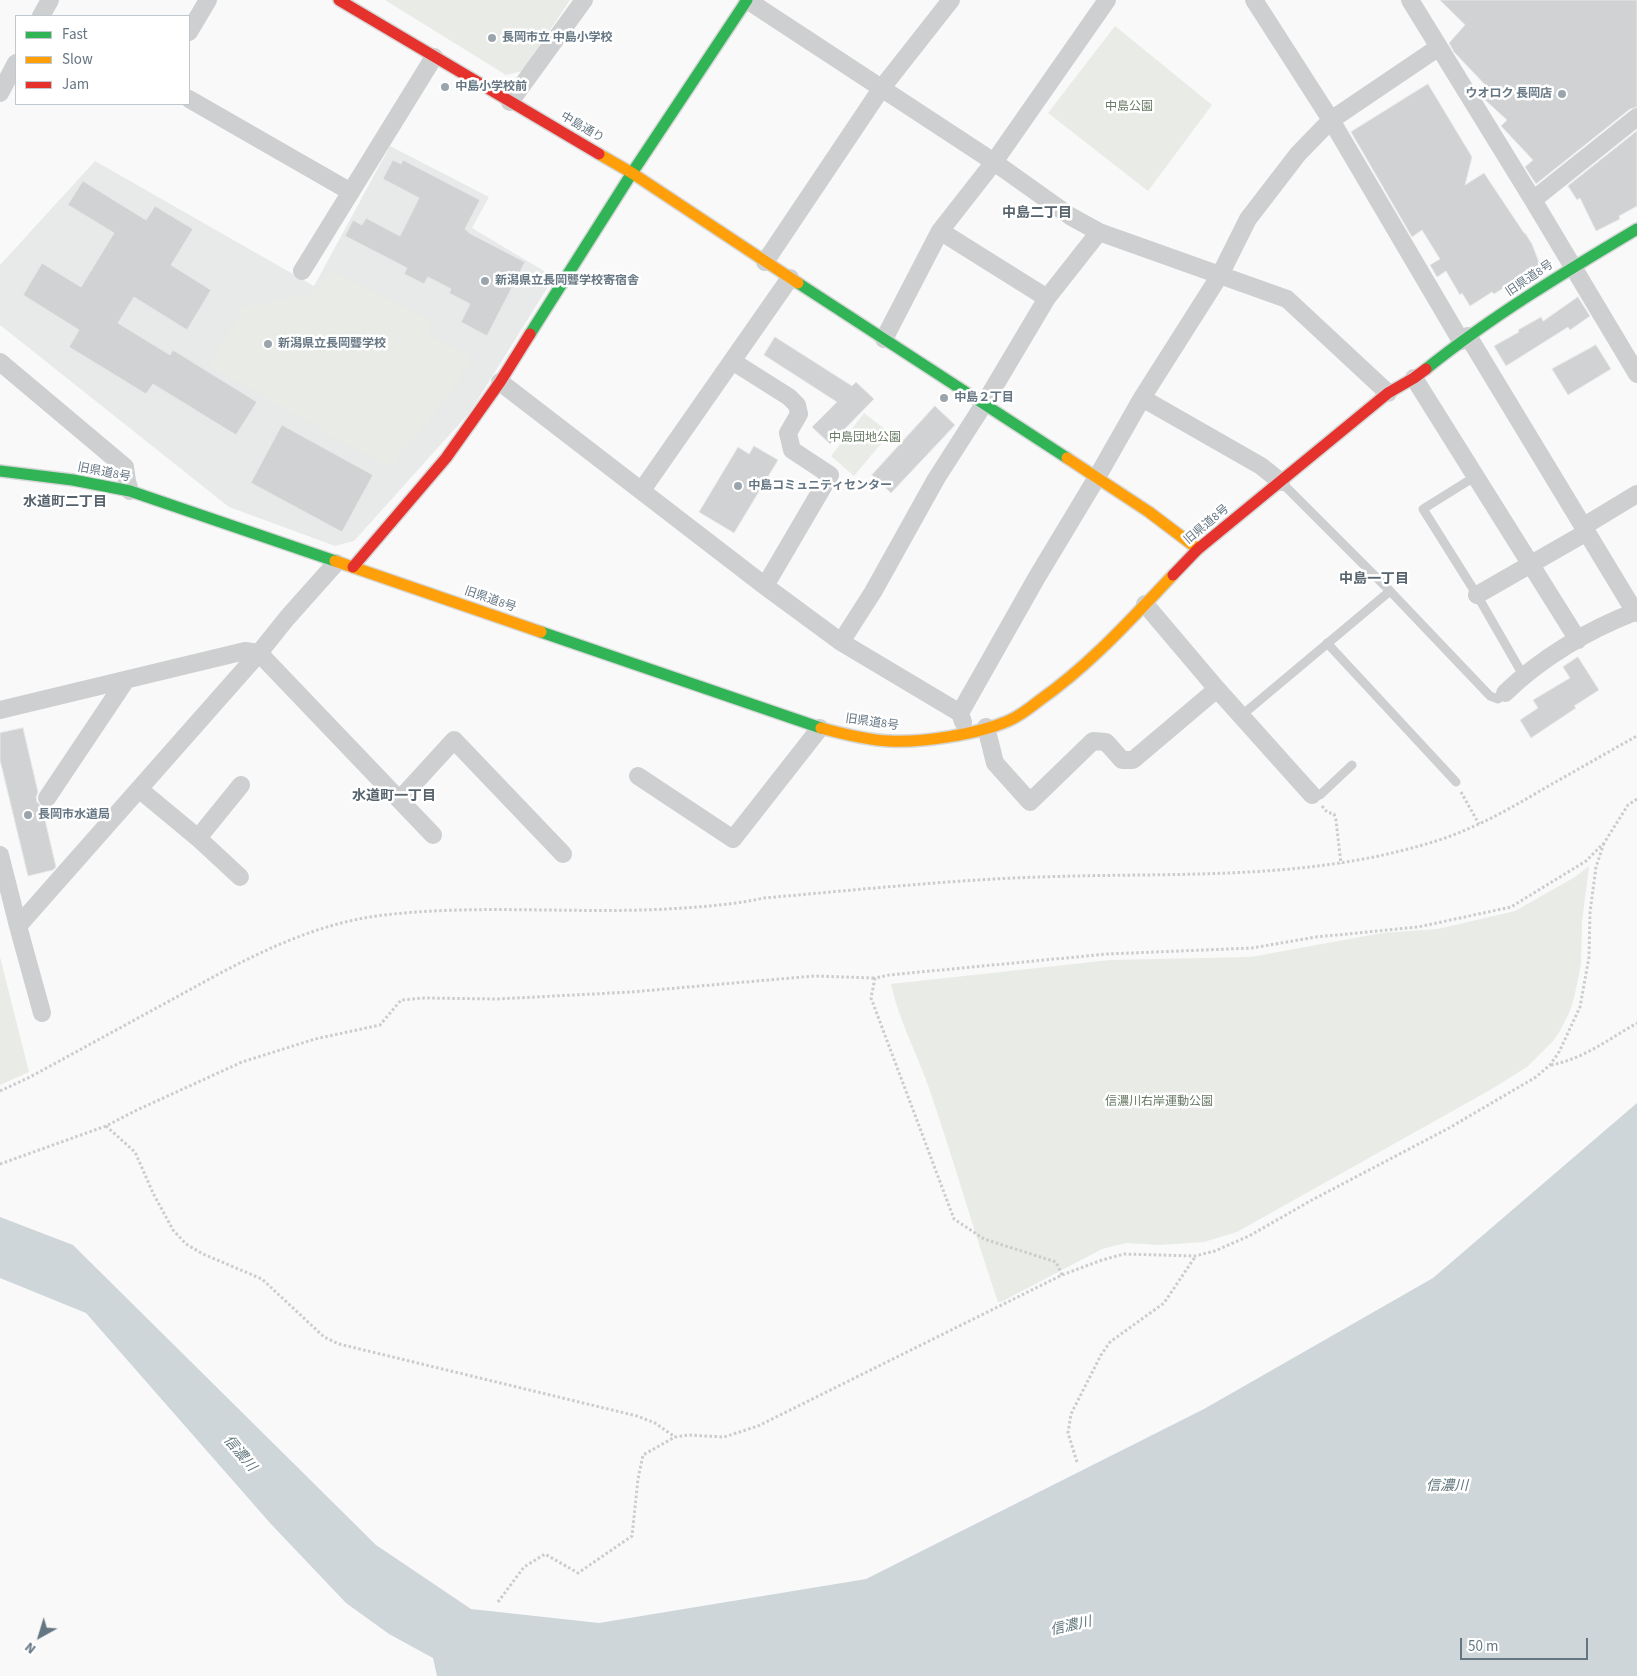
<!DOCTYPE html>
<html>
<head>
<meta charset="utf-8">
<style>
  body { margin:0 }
  #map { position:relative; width:1637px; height:1676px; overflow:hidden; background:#f9f9f9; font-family:"Source Sans 3",sans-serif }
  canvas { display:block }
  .legend { position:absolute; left:15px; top:15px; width:175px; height:90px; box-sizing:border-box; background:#fff; border:1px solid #c1c8cd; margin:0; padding:6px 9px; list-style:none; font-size:15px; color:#657683 }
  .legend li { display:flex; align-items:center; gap:10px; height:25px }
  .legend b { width:25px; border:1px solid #c1c8cd }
  .north { position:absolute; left:15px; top:1611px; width:50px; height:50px; -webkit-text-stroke:4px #fff; paint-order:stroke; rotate:219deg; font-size:14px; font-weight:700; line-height:20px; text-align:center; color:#657683 }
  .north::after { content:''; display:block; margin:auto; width:18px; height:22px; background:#657683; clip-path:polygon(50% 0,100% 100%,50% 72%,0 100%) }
  .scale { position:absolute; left:1460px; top:1638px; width:128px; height:22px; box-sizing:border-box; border:2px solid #657683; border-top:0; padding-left:6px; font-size:15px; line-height:18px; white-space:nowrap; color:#657683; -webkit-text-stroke:4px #fff; paint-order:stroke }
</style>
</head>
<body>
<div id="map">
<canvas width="1637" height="1676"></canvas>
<ul class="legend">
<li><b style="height:6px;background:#30b455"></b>Fast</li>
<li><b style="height:6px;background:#ff9f0a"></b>Slow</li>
<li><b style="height:6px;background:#e5322d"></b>Jam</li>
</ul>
<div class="north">N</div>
<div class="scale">50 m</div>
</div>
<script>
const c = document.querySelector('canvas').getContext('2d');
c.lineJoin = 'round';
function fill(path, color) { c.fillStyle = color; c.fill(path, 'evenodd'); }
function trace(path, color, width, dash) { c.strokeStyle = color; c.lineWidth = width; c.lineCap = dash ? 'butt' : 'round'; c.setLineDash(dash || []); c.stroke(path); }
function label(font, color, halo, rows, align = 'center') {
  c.font = font + ' "Source Sans 3","Noto Sans JP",sans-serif'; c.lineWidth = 5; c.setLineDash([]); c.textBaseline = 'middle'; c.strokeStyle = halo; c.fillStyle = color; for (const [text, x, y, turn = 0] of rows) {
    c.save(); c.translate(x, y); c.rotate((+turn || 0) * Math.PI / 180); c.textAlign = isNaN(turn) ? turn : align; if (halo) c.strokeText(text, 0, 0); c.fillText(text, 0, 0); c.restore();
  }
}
fill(new Path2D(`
  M390 146 489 197 472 228 554 277 470 412 354 541 335 546 229 507 0 325V265L95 161 314 286Z`), '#e8e9e9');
fill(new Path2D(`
  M385 0H570L523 71 506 75Z
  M1115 26 1212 105 1148 191 1048 113Z
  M332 270 432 322 426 334 471 358 452 391 389 468 210 366 243 307 310 294Z
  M864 413 890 433 854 476 831 456Z
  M1589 866 1582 922 1581 965 1574 998 1570 1011 1560 1031 1553 1041 1527 1067 1490 1090 1237 1232 1204 1242 1160 1245 1126 1243 1102 1249 1001 1302H998C974 1232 954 1161 930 1091 918 1055 899 1022 891 984L1110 960 1251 957 1382 933 1438 929 1515 911 1575 877Z
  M0 957 29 1072 0 1085Z`), '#e8ebe6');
fill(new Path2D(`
  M1637 1103V1676H437L433 1658 389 1634 346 1603 270 1523 86 1313 0 1278V1217L73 1245 376 1545 471 1609 599 1623 866 1579 1204 1409 1433 1278Z`), '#ced6d9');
const building = new Path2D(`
  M1440 0H1637V107L1630 109 1536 184 1525 167 1533 160 1501 126 1507 120 1483 98 1490 90 1454 52 1449 43 1465 25Z
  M1428 84 1472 157 1465 185 1484 173 1524 233H1525L1532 244 1540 265 1494 294 1492 292 1470 306 1462 293 1460 295 1446 271 1437 277 1430 265 1440 259 1422 230 1412 237 1351 132Z
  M1637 131V206L1619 216 1620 219 1596 231 1580 198 1577 200 1568 186Z
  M393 160 401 164 403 160 480 200 465 229 469 232V233L525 262 487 336 461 322 470 304 449 293 451 289 428 277 424 284 404 274 407 268 345 236 353 220 362 225 366 218 400 236 419 198 383 179Z
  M83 181 146 220 155 206 193 229 171 265 211 290 187 330 134 297 118 323 170 355 173 350 257 402 236 435 153 384 146 394 69 347 79 330 23 295 42 263 81 287 114 233 68 205Z
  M1578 297 1590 316 1570 330 1568 327 1506 366 1494 346 1519 332 1518 330 1541 317 1543 321Z
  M775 337 852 386 856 382 874 399 830 444 812 427 837 402 764 355Z
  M1596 345 1611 369 1568 395 1552 369Z
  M935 406 955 425 891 493 872 475Z
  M282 425 373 475 342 532 251 483Z
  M754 446 778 460 734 533 699 512 738 447 749 454Z
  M1578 657 1599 690 1574 706 1576 708 1531 738 1520 720 1538 708 1533 700 1570 678 1563 667Z
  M23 728 38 792 36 797 37 802 42 807 56 867 53 870 28 876 0 760V733Z`);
fill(building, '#d0d2d3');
trace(building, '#e8e8e8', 1);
const fast = new Path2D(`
  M798 283 1067 458
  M530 334 632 173 747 0
  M1426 369C1492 316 1565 272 1637 229
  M0 471 73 480 130 491 335 561
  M541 632 821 728`);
const slow = new Path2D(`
  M599 154 632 173 798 283
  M1067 458 1149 512 1198 549
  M335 561 541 632
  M821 728C843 734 866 740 889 741 922 743 978 734 1008 721 1020 716 1030 708 1040 700 1090 665 1131 619 1173 575`);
const jam = new Path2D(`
  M339 0 599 154
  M353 567 446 458 500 382 530 334
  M1173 575 1198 549 1388 393 1414 378 1426 369`);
trace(fast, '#d5d6d7', 14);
trace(slow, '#d5d6d7', 14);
trace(jam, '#d5d6d7', 14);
trace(new Path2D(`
  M1461 792 1479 824
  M1322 806 1327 812 1334 814 1336 820 1341 864
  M1551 1065C1583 1059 1609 1039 1637 1023
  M0 1091 30 1077C78 1051 125 1025 173 999 240 962 307 924 384 915 478 904 573 914 667 909 700 907 732 905 764 898 856 890 948 880 1040 877 1174 872 1306 882 1436 841 1477 828 1513 807 1550 785 1579 769 1608 752 1637 736
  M106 1126 135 1152 153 1193 173 1230 186 1244 203 1254 262 1279 324 1337 339 1344 637 1416 655 1423 675 1437
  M0 1164 106 1126 137 1110 242 1062 315 1039 380 1025 401 1000 424 998 497 999 631 992 814 976 875 978
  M1062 1275 1056 1262 984 1239 954 1219 871 998 875 978 889 975 1107 954 1252 948 1316 937 1418 927 1511 907 1586 861 1604 843 1628 805 1637 799
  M1077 1462 1068 1433 1071 1414 1101 1355 1110 1342 1164 1303 1195 1257
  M498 1602 524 1567 545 1554 578 1573 632 1536 638 1479 643 1455 675 1437 688 1435 724 1437 758 1426 1062 1275 1102 1260 1124 1254 1195 1256 1215 1251 1249 1236 1312 1200 1449 1128 1536 1077 1550 1065 1559 1052 1580 1007 1589 957 1590 912 1596 867 1604 843`), '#cbcccd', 3, [2.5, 2.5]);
trace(new Path2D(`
  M1476 476 1423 509 1477 595 1523 675
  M1281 482 1390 591 1490 696 1498 699 1505 693
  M1327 643 1456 782
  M1242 715 1390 591
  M1312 795H1320L1352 765`), '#cecfd0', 9);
trace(new Path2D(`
  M747 0 994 162 1070 216 1099 232 1287 299 1388 393
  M1254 0 1331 120 1461 341
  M1410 0 1533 200 1637 374
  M41 16 50 0
  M189 32 208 0
  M0 93 16 63
  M189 99 351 192
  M510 102 584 0
  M1533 200 1637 117
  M940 231 1047 298
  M765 262 881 89 951 0
  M302 271 434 57
  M1468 336 1635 612 1637 613
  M884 339 940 231 994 162 1107 0
  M732 361 789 397 797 405 799 414 788 433 792 450 830 475 765 586
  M0 362 125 467 127 481 130 491
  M1414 378 1578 640
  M500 382 765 586 841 642 960 713 963 722
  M1142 398 1261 466 1281 482
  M642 490 790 278
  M1584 526 1637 494
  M1477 595 1587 532
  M1145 604 1217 689 1312 795
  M841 642 873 592 936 479 984 404 1047 298 1099 232
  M1505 693C1541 658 1588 630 1635 612
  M0 710 245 651 259 653 433 835
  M960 713 1037 577 1096 479 1142 398 1220 275 1248 219 1298 154 1331 120 1439 47
  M986 727 995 763 1030 802 1093 741 1106 742 1122 760H1133L1217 689
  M638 776 733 839 820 728
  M139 789 198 838 240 877
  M47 798 126 680
  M400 799 454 740 563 854
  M198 838 241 785
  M0 855 18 926 42 1013
  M18 926 259 653 287 618 336 563`), '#cecfd0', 18);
trace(fast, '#30b455', 11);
trace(slow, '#ff9f0a', 11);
trace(jam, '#e5322d', 11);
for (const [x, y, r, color] of [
  [492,38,5,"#99a4ac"],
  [445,87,5,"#99a4ac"],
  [1562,94,5,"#99a4ac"],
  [485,281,5,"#99a4ac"],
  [268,344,5,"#99a4ac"],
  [944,398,5,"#99a4ac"],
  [738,486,5,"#99a4ac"],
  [28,815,5,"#99a4ac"]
]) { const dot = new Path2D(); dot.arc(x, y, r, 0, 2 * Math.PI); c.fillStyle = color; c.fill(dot); trace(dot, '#fff', 2); }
label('bold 12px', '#657683', '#fff', [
  ["長岡市立 中島小学校",502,38],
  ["中島小学校前",455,87],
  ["ウオロク 長岡店",1552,94,"right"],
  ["新潟県立長岡聾学校寄宿舎",495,281],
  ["新潟県立長岡聾学校",278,344],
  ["中島２丁目",954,398],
  ["中島コミュニティセンター",748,486],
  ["長岡市水道局",38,815]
], 'left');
label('12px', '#687a64', '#fff', [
  ["中島公園",1129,107],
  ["中島団地公園",865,438],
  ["信濃川右岸運動公園",1159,1102]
]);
label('12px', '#657683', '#fff', [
  ["中島通り",582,128,30],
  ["旧県道8号",1530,279,-34],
  ["旧県道8号",104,473,11],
  ["旧県道8号",1207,525,-40],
  ["旧県道8号",490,600,19],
  ["旧県道8号",872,723,8]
]);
label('bold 14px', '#57646e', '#fff', [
  ["中島二丁目",1037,214],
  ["水道町二丁目",65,503],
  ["中島一丁目",1374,580],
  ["水道町一丁目",394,797]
]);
label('italic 14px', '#60757c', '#fff', [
  ["信濃川",239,1454,50],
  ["信濃川",1447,1487],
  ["信濃川",1071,1627,-13]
]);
</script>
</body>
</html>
